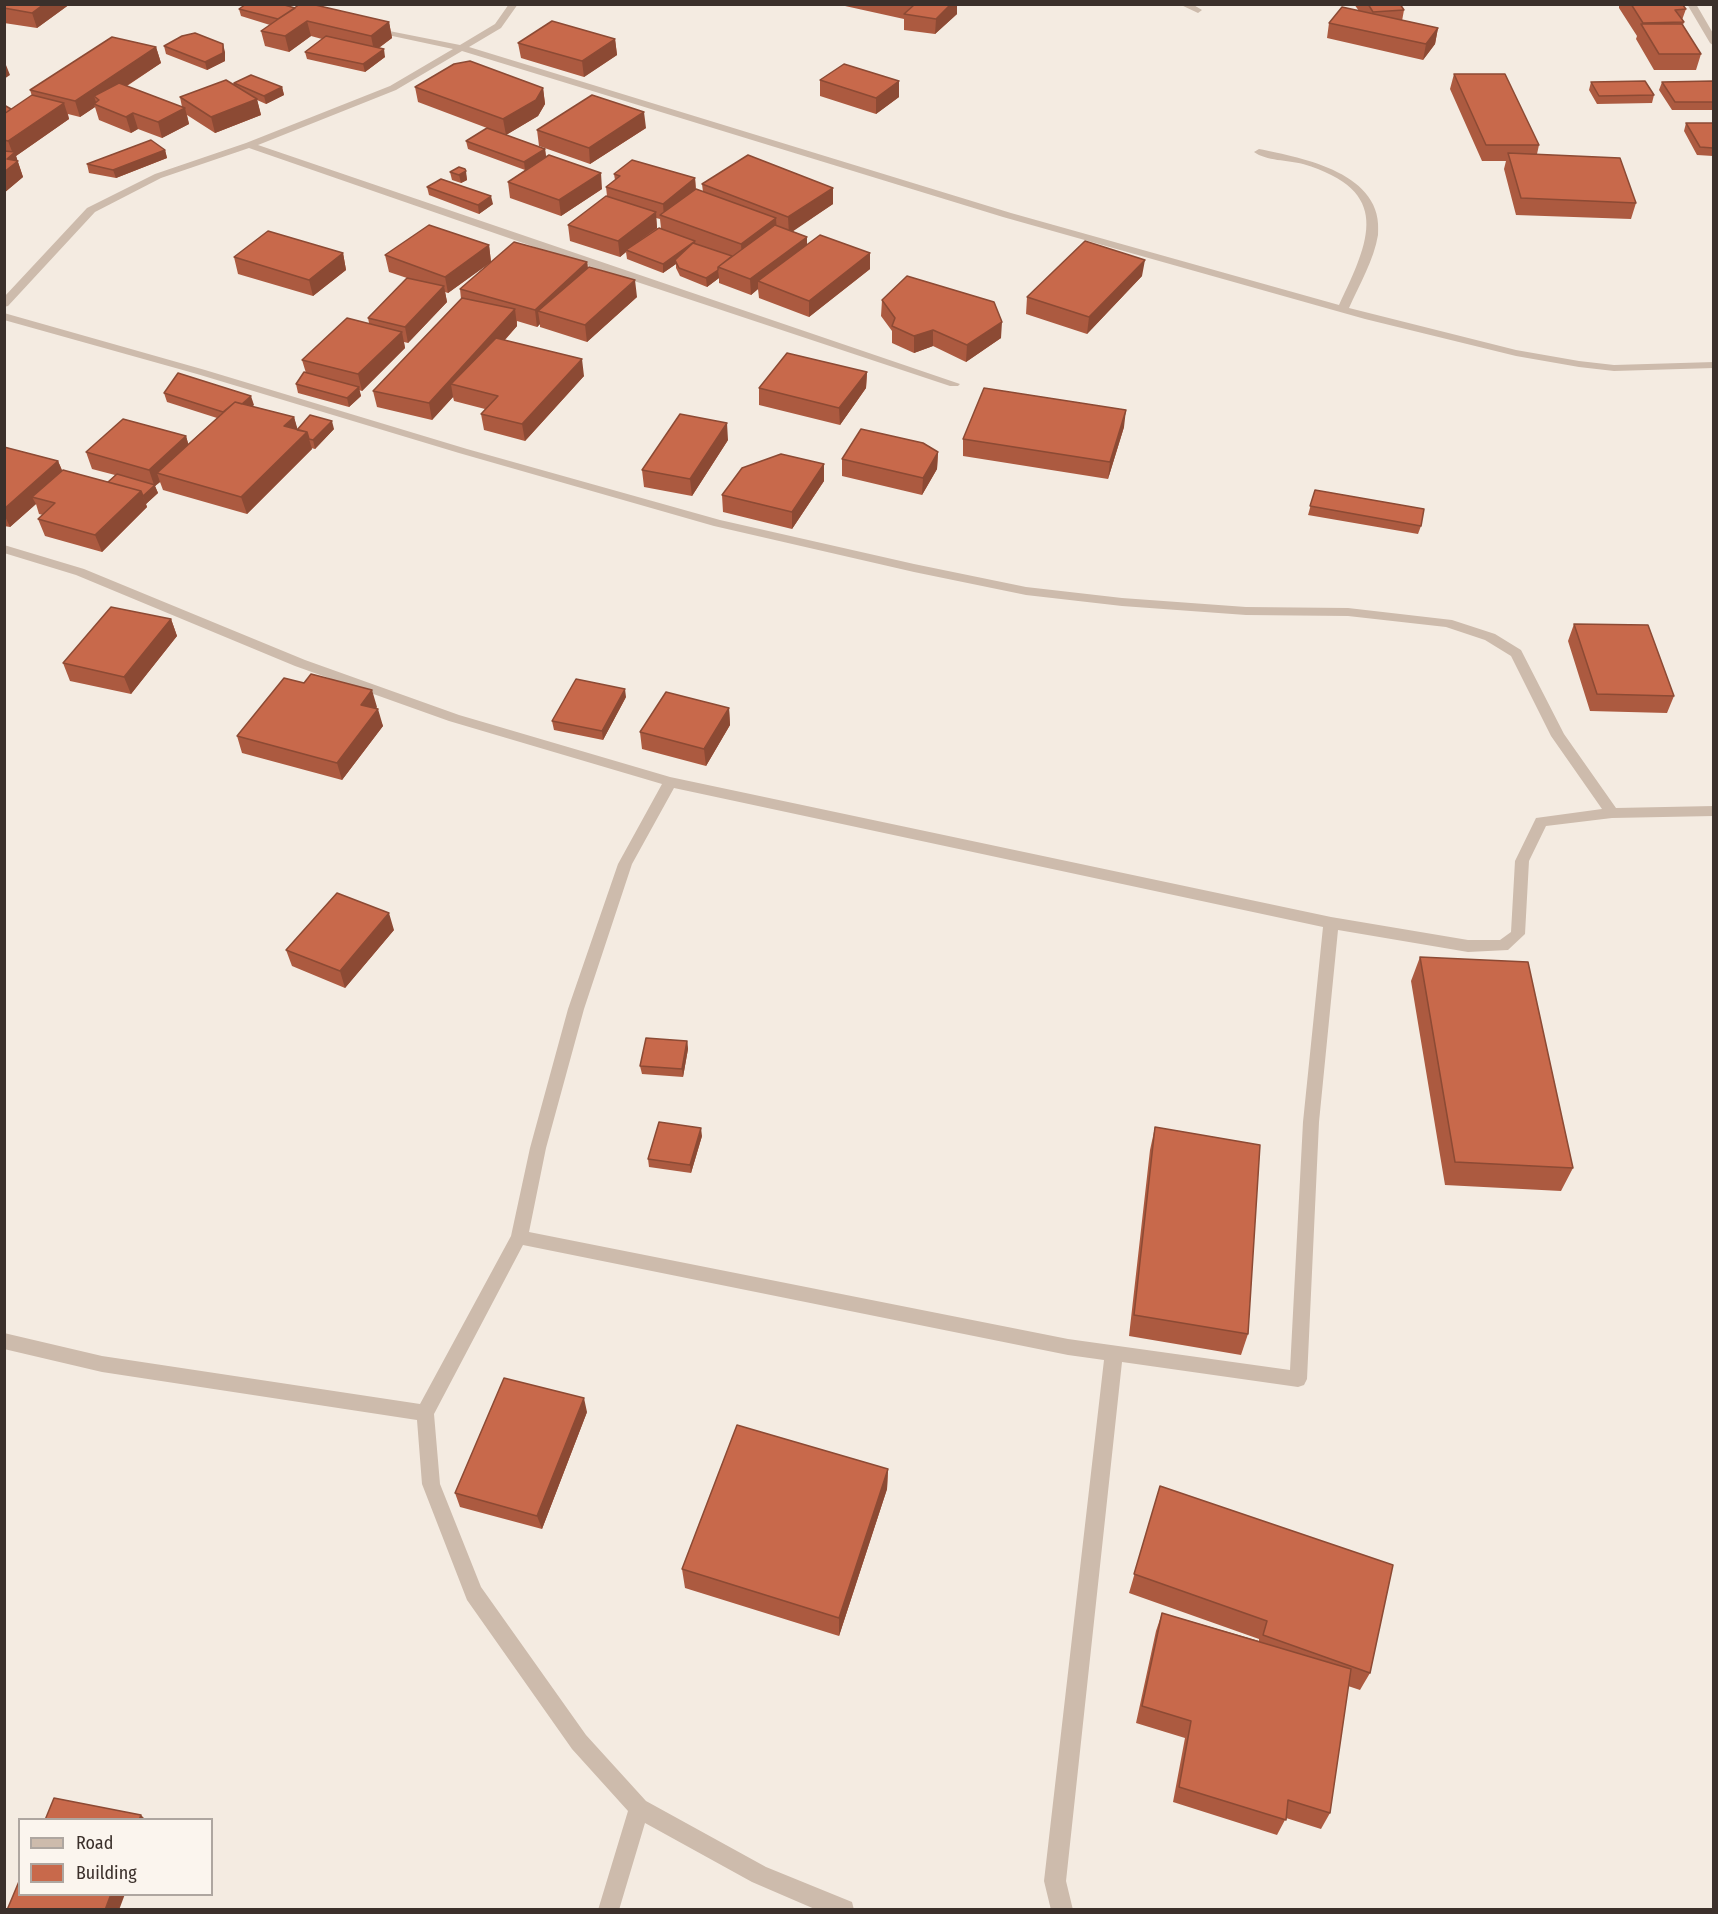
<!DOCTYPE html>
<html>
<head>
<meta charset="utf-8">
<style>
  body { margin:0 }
  #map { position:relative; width:1718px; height:1914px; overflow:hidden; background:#f4ebe1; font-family:"Fira Sans Condensed",sans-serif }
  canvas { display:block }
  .frame { position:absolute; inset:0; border:6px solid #3b302b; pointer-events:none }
  .legend { position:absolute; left:18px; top:1818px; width:195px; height:78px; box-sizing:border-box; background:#fbf5ee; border:2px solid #aea6a0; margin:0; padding:8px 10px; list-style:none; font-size:18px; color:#3b302b }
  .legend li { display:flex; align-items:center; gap:12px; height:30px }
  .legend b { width:30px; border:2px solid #aea6a0 }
</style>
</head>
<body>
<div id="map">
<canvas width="1718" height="1914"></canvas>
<div class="frame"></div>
<ul class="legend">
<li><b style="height:8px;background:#cdbbac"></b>Road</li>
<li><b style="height:16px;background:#c8694b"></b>Building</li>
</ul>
</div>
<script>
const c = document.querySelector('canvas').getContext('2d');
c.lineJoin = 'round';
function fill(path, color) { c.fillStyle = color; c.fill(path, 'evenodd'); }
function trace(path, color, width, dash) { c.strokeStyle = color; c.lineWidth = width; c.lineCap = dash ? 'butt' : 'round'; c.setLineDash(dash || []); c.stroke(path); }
fill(new Path2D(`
  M509 4H518L501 28 469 47 1011 213 1339 305C1370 240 1393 191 1303 164 1288 160 1266 161 1254 152L1259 149C1303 158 1385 173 1378 235 1374 260 1359 285 1349 308L1516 350 1579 361 1614 365 1714 362V368L1614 371 1579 367 1516 356 1365 319 1003 217 462 51 396 90 258 145 960 384 958 386H950L601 270 249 148 161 178 95 212 8 306 4 307V297L87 208 155 174 246 143 390 86 453 49 369 31V27L460 45 495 24Z
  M1179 4H1192L1202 10 1198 13Z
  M1687 4H1696L1714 35V46L1710 43Z
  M4 313 205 370 467 449 720 520 914 564 1026 587 1122 598 1246 607 1348 608 1452 620 1495 634 1521 650 1564 734 1616 808 1714 806V816L1612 818 1546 826 1529 861 1525 934 1508 950 1468 952 1338 930 1319 1122 1307 1379 1304 1385 1298 1387 1122 1362 1066 1881 1073 1910H1051L1044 1881 1104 1360 1068 1355 523 1245 434 1414 440 1484 481 1587 586 1735 646 1801 766 1867 852 1902 854 1910H817L752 1882 645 1823 619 1910H598L628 1811 572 1749 467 1600 422 1484 417 1420 102 1372 4 1349V1333L102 1356 420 1404 511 1236 530 1148 568 1009 618 864 662 784 449 721 295 666 76 575 4 553V545L84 569 305 660 459 715 670 777 1331 917 1468 940H1500L1511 932 1515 861 1536 818 1602 809 1551 736 1511 656 1485 640 1446 627 1348 616 1246 615 1122 606 1026 595 914 572 714 526 459 453 197 374 4 320ZM674 788 1323 927 1303 1122 1290 1370 1068 1339 529 1232 546 1148 584 1009 632 864Z`), '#cdbbac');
fill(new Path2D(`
  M4 4H70L37 28 4 23Z
  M836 4H957V14L935 34 904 30V19Z
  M1354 4H1400L1404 10 1402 21 1438 28 1435 44 1423 60 1327 38 1329 23 1359 11Z
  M1619 4H1682L1686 9 1682 20 1684 22 1683 25 1701 54 1696 70H1654L1636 39 1637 36 1619 8Z
  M295 8 389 22 392 38 379 48 385 57 365 72 307 59 305 52 322 39 311 36 289 52 265 46 261 31 270 25 241 16 239 9Z
  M615 39 617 55 584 77 521 58 518 43Z
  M164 46 225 52V61L207 70 166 54Z
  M156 47 161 63 127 86 182 107 180 97 234 85V83L282 87 284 95 266 104 257 100 261 115 215 133 187 115 189 124 162 138 138 129 131 133 99 120 95 107 80 117 68 114 69 119 16 156 23 177 4 193V105L11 109 32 96 30 90Z
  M1454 74 1539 145 1537 154 1636 203 1631 219 1516 215 1504 169 1506 161H1482L1450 89Z
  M820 80 899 81V97L876 114 820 96Z
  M1713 81V110H1672L1659 90 1662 82Z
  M1591 82 1654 95 1652 103 1597 104 1589 90Z
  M415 87 543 88 545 104 538 116 506 135 545 149 546 157 602 189 561 216 510 198 508 182 525 170 468 149 466 141 487 128 418 102Z
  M1686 123H1713V156L1697 155 1684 131Z
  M646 128 590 164 539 146 537 130Z
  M165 150 167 158 116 178 89 173 87 164Z
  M465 169 467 180 461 183 452 180 450 172Z
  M614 174 695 178 696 190 703 192 702 184 833 204 792 231 807 237V245L870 253V269L809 317 759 298 758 289 751 295 719 283V278L707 287 680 276 676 268V264L663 273 627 259 626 252 620 257 570 241 568 225 607 196 606 187 615 180ZM656 218 660 219 661 228H657Z
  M427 187 493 204 479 214 429 195Z
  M489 245 491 262H587L588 268 637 297 587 342 540 327V324L537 327 517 321V326L505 340 584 376 525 441 484 430 481 414 485 409 454 401 453 397 432 420 377 407 373 391 461 299 460 289 491 262 448 293 445 292 447 302 408 343 404 342 405 348 362 391 359 390 361 396 349 407 298 393 296 384 306 373 302 360 369 323 368 318 407 278 389 272 385 255Z
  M343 253 346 270 313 296 238 274 234 257Z
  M1142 276 1087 334 1026 314 1027 297Z
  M882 300 1001 338 966 362 933 346 914 353 892 343V331L881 316Z
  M867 372 866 388 840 425 759 405V388Z
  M164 393 254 405 251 406 294 417 297 429H334L315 449 311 448 312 449 247 514 163 490 160 482 155 486 158 493 146 504 147 507 102 552 45 536 38 519 43 515 39 514 36 504 10 527 4 526V447L58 461 62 470 108 482 115 475 92 469 86 452 186 436 188 444 217 418 167 402Z
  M1124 427 1108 479 963 456V439Z
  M728 440 692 496 644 487 642 470Z
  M938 452 937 469 922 495 842 476V459Z
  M824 464V481L792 529 723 512 722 495Z
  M1315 490 1421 526 1418 534 1308 515Z
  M171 619 177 636 131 694 70 681 63 663Z
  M1574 624 1674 696 1667 713 1590 711 1568 641Z
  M626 697 603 740 554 730 552 721Z
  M377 707 375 709 383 726 342 780 242 753 237 736Z
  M729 708 730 725 706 766 642 749 640 732Z
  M394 930 345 988 292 966 286 950Z
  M1420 957 1573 1168 1561 1191 1445 1185 1411 981Z
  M687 1041 688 1049 683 1077 642 1074 640 1066Z
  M1155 1127 1248 1334 1241 1355 1129 1336 1150 1150Z
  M702 1136 691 1173 649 1167 648 1159Z
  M587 1412 542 1529 460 1507 455 1493Z
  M888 1469 887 1489 839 1636 685 1588 682 1569Z
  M1160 1486 1370 1673 1360 1690 1348 1686 1330 1813 1321 1829 1286 1818 1277 1835 1173 1802 1185 1738 1136 1723 1156 1631 1162 1613 1259 1641V1639L1129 1593Z`), '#ac5a40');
fill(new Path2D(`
  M44 4H70L37 28 32 13Z
  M951 4H957V14L935 34 936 19Z
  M307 21 311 36 289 52 285 36Z
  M389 22 392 38 374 51 371 36Z
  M1438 28 1435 44 1423 60 1426 44Z
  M615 39 617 55 584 77 582 61Z
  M223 44 225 52V61L207 70 205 62Z
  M156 47 161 63 100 103 99 100 94 96 97 105 94 104 95 107 80 117 75 101Z
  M384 49 385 57 365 72 363 64Z
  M4 60 10 75 4 79Z
  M899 81V97L876 114V98Z
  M282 87 284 95 266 104 264 96Z
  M543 88 545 104 538 116 506 135 503 119Z
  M257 99 261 115 215 133 211 117Z
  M64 103 69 119 16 156 23 177 4 193V172L7 159 13 154 8 141Z
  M185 108 189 124 162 138 158 122Z
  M644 112 646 128 590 164 589 148Z
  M133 113 138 129 131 133 126 117Z
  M545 149 546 157 525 170 524 162Z
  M165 150 167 158 116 178 113 170Z
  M466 171 467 180 461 183 459 175Z
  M601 173 602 189 561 216 559 200Z
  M695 178 696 194 664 217 663 204Z
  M833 188V204L789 234 788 217Z
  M491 196 493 204 479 214 478 205Z
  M656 212 657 228 626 250V252L620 257 618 241Z
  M776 218 777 234 742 260 741 244Z
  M807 237V253L758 281V289L751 295 750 279Z
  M695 241 696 249 675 260 676 264 663 273V264Z
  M489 245 491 262 448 293 445 277Z
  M343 253 346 270 313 296 309 280Z
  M870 253V269L809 317V301Z
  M1145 260 1142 276 1087 334 1089 317Z
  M587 262 589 279 538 311 540 324 537 327 535 310Z
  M718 270 719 278 707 287 706 278Z
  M635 280 637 297 587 342 585 325Z
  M444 286 447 302 408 343 405 327Z
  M515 309 517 326 462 387 451 384 453 397 432 420 429 403Z
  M1002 322 1001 338 966 362 967 345Z
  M933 330V346L914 353V336Z
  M402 332 405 348 362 391 358 374Z
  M582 359 584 376 525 441 522 424Z
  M867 372 866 388 840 425 839 408Z
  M359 387 361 396 349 407 347 398Z
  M251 396 254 405 232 423 230 414Z
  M1126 410 1124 427 1108 479 1110 462Z
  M294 417 299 434 284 426Z
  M332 421 334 429 315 449 313 440Z
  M727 423 728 440 692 496 690 479Z
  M307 432 312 449 247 514 241 497Z
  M186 436 191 453 157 473 160 482 155 486 158 493 146 504 143 496 154 485 149 470Z
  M938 452 937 469 922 495 923 478Z
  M58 461 65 478 32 497 36 504 10 527 4 514V509Z
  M824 464V481L792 529V512Z
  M141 491 147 507 102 552 95 535Z
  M171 619 177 636 131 694 124 677Z
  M625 689 626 697 603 740 602 731Z
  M372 690 377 707 366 722 361 705Z
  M729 708 730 725 706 766 704 749Z
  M378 709 383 726 342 780 337 763Z
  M389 913 394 930 345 988 340 971Z
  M687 1041 688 1049 683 1077 682 1069Z
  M701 1128 702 1136 691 1173 690 1165Z
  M584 1398 587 1412 542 1529 537 1516Z
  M888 1469 887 1489 839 1636V1618Z
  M141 1815 146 1820H139Z
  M111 1894H125L119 1910H105Z`), '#8c4a34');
const building = new Path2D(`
  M4 4H44L32 13 4 8Z
  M246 4H281L295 8 278 19 239 9Z
  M300 4H311L389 22 371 36 307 21 285 36 261 31Z
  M911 4H951L936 19 904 14 914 5Z
  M1368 4H1400L1404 10 1373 12Z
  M1631 4H1682L1686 9 1675 10 1684 22 1643 23Z
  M1342 7 1438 28 1426 44 1329 23Z
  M552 21 615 39 582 61 518 43Z
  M1641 24H1682L1701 54H1659Z
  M195 33 223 44V53L205 62 164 46 182 36Z
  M326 36 384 49 363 64 305 52Z
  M112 37 156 47 75 101 30 90Z
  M470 61 543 88 536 100 503 119 415 87 454 64Z
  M844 64 899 81 876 98 820 80Z
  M1454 74H1505L1539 145H1486Z
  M251 75 282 87 264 96 234 83Z
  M226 80 257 99 211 117 180 97Z
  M1645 81 1654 95 1599 96 1591 82Z
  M1713 81V102H1675L1662 82Z
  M119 83 185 108 158 122 133 113 126 117 94 104 99 100 94 96Z
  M32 95 64 103 8 141 4 140V114Z
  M592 95 644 112 589 148 537 130Z
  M4 105 11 109 4 114Z
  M1686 123H1713V148L1700 147Z
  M487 128 545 149 524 162 466 141Z
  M151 140 165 150 113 170 87 164Z
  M4 151 15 152 7 159 18 161 4 172Z
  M1508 153 1620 158 1636 203 1521 198Z
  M549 155 601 173 559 200 508 182Z
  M748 155 833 188 788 217 702 184Z
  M632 160 695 178 663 204 606 187 620 176 614 174Z
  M459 167 465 169 466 171 459 175 450 172Z
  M441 179 491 196 478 205 427 187Z
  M696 189 776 218 741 244 660 215Z
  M606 196 656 212 618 241 568 225Z
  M429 225 489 245 445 277 385 255Z
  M775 225 807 237 750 279 718 267Z
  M659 228 695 241 663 264 626 250Z
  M268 231 343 253 309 280 234 257Z
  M820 235 870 253 809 301 758 281Z
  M1085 241 1145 260 1089 317 1027 297Z
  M514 242 587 262 535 310 460 289Z
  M693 243 732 256 718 267V270L706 278 679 268 675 260Z
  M589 267 635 280 585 325 538 311Z
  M907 276 994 302 1002 322 967 345 933 330 914 336 892 326 895 318 882 300Z
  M407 278 444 286 405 327 368 318Z
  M462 298 515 309 429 403 373 391Z
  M347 318 402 332 358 374 302 360Z
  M496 338 582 359 522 424 481 414 498 396 451 384Z
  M787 353 867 372 839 408 759 388Z
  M304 372 359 387 347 398 296 384Z
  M178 373 251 396 242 404 235 402 223 412 164 393Z
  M984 388 1126 410 1110 462 963 439Z
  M235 402 294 417 284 426 307 432 241 497 157 473Z
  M680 414 727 423 690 479 642 470Z
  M310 415 332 421 313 440 309 439 307 432 297 430Z
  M123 419 186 436 149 470 86 452Z
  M861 429 923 443 938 452 923 478 842 459Z
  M4 447 58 461 4 509Z
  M781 454 824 464 792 512 722 495 742 468Z
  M63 470 141 491 95 535 38 519 55 503 32 497Z
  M117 474 155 485 143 496 141 491 108 482Z
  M1315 490 1424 509 1421 526 1310 506Z
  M111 607 171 619 124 677 63 663Z
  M1574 624 1648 625 1674 696 1597 694Z
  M311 674 372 690 361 705 378 709 337 763 237 736 284 678 304 683Z
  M576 679 625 689 602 731 552 721Z
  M666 692 729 708 704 749 640 732Z
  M337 893 389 913 340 971 286 950Z
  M1420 957 1528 962 1573 1168 1455 1162Z
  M646 1038 687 1041 682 1069 640 1066Z
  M659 1122 701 1128 690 1165 648 1159Z
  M1155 1127 1260 1145 1248 1334 1134 1315Z
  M504 1378 584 1398 537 1516 455 1493Z
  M737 1425 888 1469 839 1618 682 1569Z
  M1160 1486 1393 1565 1370 1673 1263 1635 1267 1621 1134 1574Z
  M1162 1613 1351 1669 1330 1813 1288 1800 1286 1820 1179 1787 1191 1721 1142 1706Z
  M54 1798 141 1815 139 1820H45Z
  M20 1879V1894H111L105 1910H7Z`);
fill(building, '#c8694b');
trace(building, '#8c4a34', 1.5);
</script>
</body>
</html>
